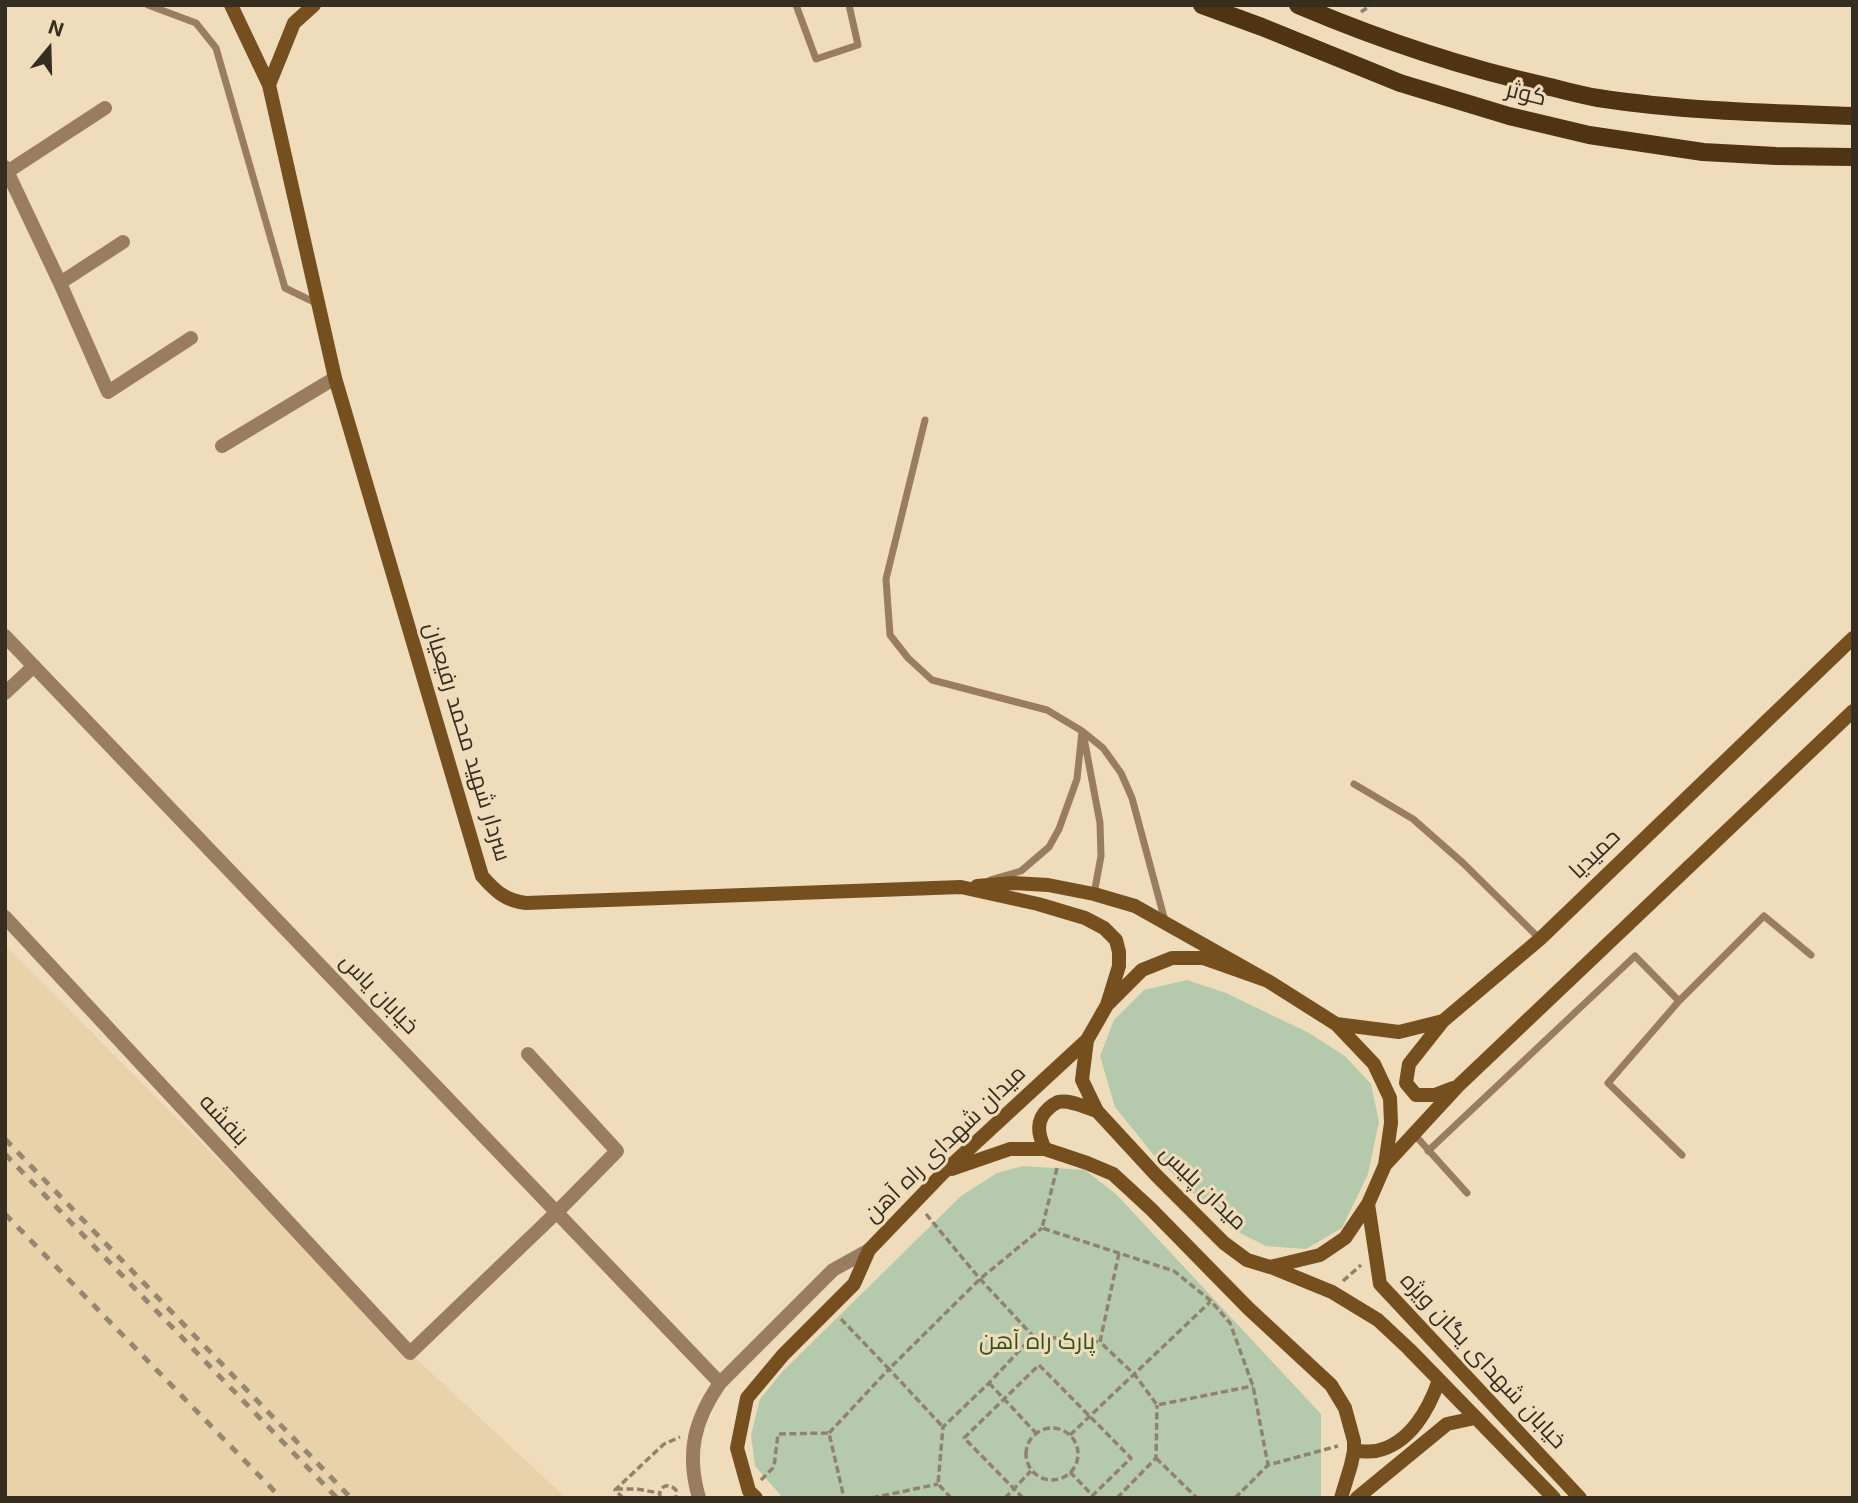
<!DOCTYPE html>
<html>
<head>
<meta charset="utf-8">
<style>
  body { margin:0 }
  #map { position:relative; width:1858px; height:1503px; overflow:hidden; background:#efdcbb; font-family:Inter,sans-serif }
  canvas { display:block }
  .frame { position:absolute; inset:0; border:7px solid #342d20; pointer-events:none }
  .north { position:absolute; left:14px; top:14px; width:70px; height:70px; -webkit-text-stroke:5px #efdcbb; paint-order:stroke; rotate:19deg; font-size:19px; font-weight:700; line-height:28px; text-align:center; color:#342d20 }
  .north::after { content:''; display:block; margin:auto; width:24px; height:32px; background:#342d20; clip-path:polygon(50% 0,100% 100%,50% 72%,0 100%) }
</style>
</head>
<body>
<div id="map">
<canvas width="1858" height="1503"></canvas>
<div class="frame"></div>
<div class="north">N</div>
</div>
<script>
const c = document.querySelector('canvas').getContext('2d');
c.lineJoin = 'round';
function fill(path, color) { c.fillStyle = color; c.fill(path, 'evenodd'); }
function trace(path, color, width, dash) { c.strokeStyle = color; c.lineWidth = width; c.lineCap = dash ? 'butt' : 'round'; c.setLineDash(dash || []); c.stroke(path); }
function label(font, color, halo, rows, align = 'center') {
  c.font = font + ' Inter,Cairo,sans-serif'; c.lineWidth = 6; c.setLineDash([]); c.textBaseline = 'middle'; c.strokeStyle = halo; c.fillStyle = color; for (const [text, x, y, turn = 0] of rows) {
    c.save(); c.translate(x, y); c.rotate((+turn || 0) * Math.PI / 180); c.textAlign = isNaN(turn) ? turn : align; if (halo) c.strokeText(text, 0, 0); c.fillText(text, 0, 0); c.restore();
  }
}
fill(new Path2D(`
  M5 945 410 1353 566 1498H5Z`), '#e8d2aa');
fill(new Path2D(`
  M1187 980 1226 993 1309 1033 1345 1056 1371 1084 1379 1122 1368 1174 1342 1228 1306 1249 1266 1246 1232 1229 1156 1158 1115 1107 1100 1056 1114 1020 1144 990Z
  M1023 1166 1085 1170 1116 1194 1321 1414V1498H783L755 1466 751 1435 760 1399 783 1371 961 1196 997 1173Z`), '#b5caad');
trace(new Path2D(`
  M1361 12 1371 5
  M1057 1168 1042 1228 1174 1271 1211 1301 1230 1323 1253 1386 1268 1465 1338 1446
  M926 1214 980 1279 1033 1336
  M1119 1253 1100 1342 1135 1375 1157 1405 1253 1386
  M1343 1281 1361 1265
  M841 1319 889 1369 980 1279 1042 1228
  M989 1383 1036 1433
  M1026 1454a26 26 0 1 1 52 0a26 26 0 1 1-52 0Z
  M829 1433 889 1369 943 1427
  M1070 1435 1210 1302
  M1156 1458 1197 1498
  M1070 1472 1095 1498
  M761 1480 774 1467 778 1434 829 1433 844 1498
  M616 1489H637L659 1493
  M623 1498 615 1490 664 1444 680 1437
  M660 1498C658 1486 668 1482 676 1490V1498
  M872 1498 938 1484
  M951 1498 938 1484 943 1427 989 1383 1033 1336 1100 1342
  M1005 1498 1031 1471
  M1023 1498 964 1438 1039 1365 1131 1458 1090 1498
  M1117 1498 1156 1458 1157 1405
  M1235 1498 1268 1465`), '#90836c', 3.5, [7, 3.5]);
trace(new Path2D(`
  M148 5 196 23 216 48 285 288 318 304
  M796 5 816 59 858 45 849 5
  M925 420 886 579 890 635 908 658 932 680 1047 710 1082 731 1103 748 1121 773 1132 798 1165 921
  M1084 738 1100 823 1101 856 1094 894
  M1354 784 1413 819 1463 863 1540 939
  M990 880 1021 871 1049 847 1059 829 1077 779 1082 731
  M1414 1134 1467 1193
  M1428 1151 1635 956 1679 1001
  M1682 1155 1608 1083 1679 1001 1764 916 1811 955`), '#997d60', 7);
trace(new Path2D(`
  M5 167 60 283 108 392 191 338
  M7 172 105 108
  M60 283 123 242
  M222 446 335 378
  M5 636 720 1383
  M5 693 34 666
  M5 917 410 1353 557 1212 617 1151 528 1054
  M699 1498C686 1454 694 1420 720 1383L833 1270 869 1250`), '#997d60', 14);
trace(new Path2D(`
  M231 5 269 85 335 378 482 876C495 891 506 901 526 903L961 887 1038 904 1085 918 1104 928 1116 940 1119 952V966L1107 1005
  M269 85 294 23 314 5
  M977 886 1013 883 1048 885 1094 894 1135 906 1268 981 1336 1024 1374 1064 1390 1098 1391 1123 1385 1165 1368 1204 1345 1238 1320 1255 1270 1267 1247 1260 1224 1243 1156 1175 1097 1111 1082 1080 1087 1040 1107 1005 1142 970 1172 958H1203L1268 981
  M1443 1021 1409 1064 1406 1083 1416 1095H1435L1453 1088
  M1336 1024 1399 1032 1443 1021 1540 939 1853 638
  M1097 1111C1086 1108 1070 1099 1058 1102 1056 1103 1050 1107 1049 1108 1035 1120 1038 1135 1045 1149L1087 1163 1113 1174 1151 1209 1248 1308 1331 1385 1345 1408 1354 1441V1451L1351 1465 1341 1498
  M1386 1164 1458 1086 1853 711
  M952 1169 1010 1149H1045
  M1368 1204 1380 1284 1580 1498
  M1271 1267 1332 1292 1378 1320 1409 1349 1554 1498
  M1354 1451C1361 1451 1369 1452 1376 1451 1410 1444 1429 1409 1439 1380
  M756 1498 749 1491 737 1448 747 1398 783 1355 854 1284 869 1250 944 1172 1087 1040
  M1357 1498 1447 1424 1475 1418`), '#764f1f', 14);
trace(new Path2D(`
  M1202 5 1262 27 1400 83 1509 116 1589 135 1703 152 1776 156 1853 157
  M1298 5C1378 39 1460 67 1546 86 1563 90 1580 95 1598 98 1682 111 1768 113 1853 116`), '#4f3413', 18);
trace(new Path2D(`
  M5 1139 351 1498
  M5 1154 337 1498
  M5 1214 281 1498`), '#958870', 5, [9, 9]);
label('23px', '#342d20', '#efdcbb', [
  ["کوثر",1526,94,14],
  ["سردار شهید محمد رفیعیان",467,742,73],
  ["حمیدیا",1595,854,-44],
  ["خیابان یاس",379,994,46],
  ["بنفشه",224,1120,47],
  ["میدان شهدای راه آهن",945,1144,-44],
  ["میدان پلیس",1203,1188,44],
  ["خیابان شهدای یگان ویژه",1483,1361,47]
]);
label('23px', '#2e521d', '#efdcbb', [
  ["پارک راه آهن",1037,1342]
]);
</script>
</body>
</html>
